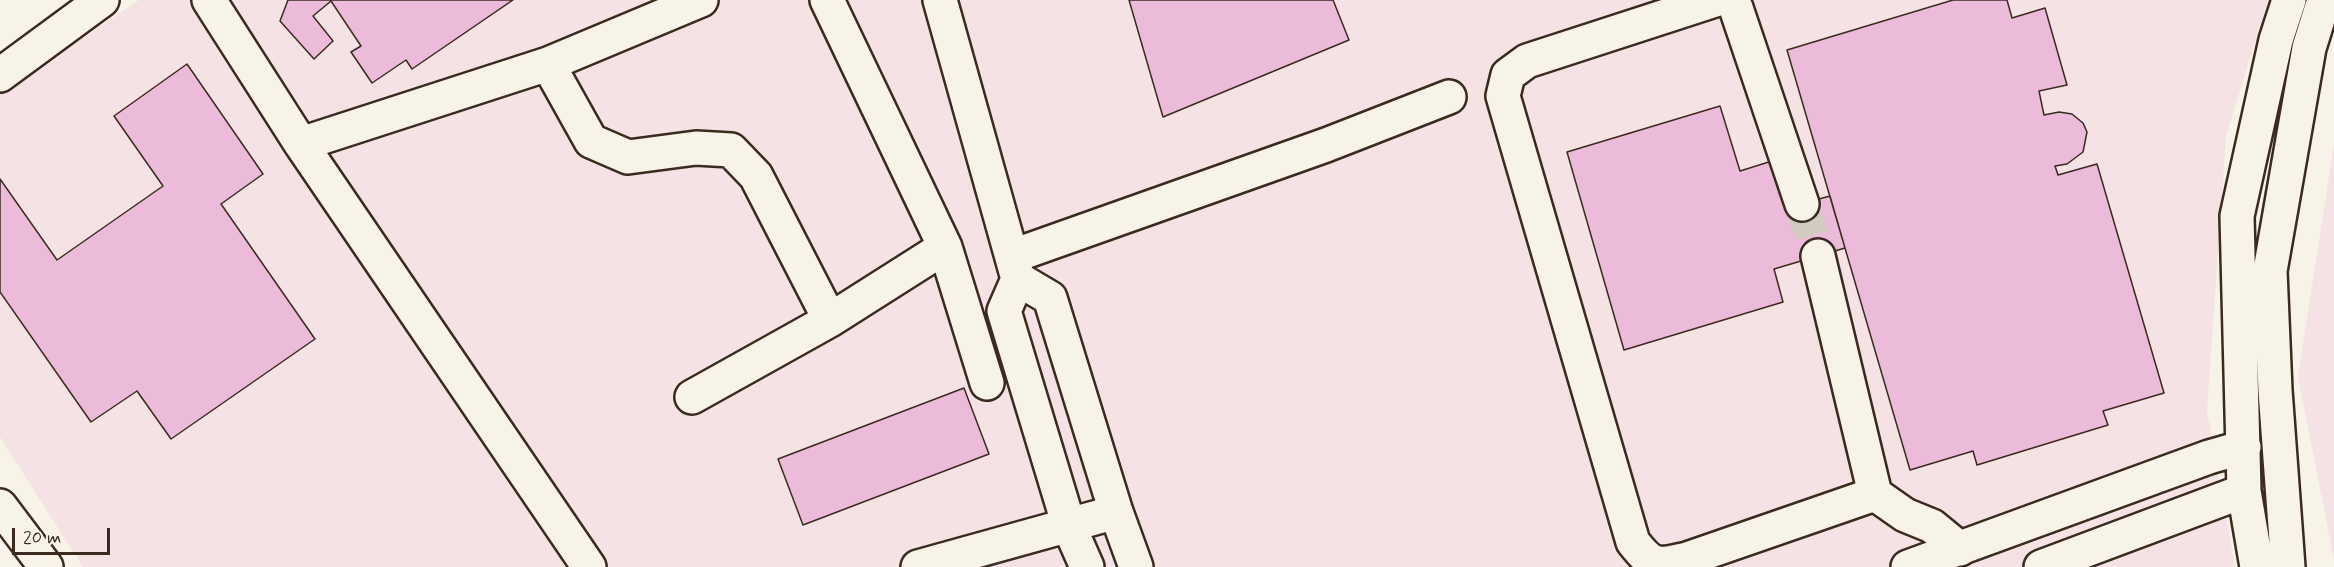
<!DOCTYPE html>
<html>
<head>
<meta charset="utf-8">
<style>
  body { margin:0 }
  #map { position:relative; width:2334px; height:567px; overflow:hidden; background:#f7f3e8; font-family:Mynerve,sans-serif }
  canvas { display:block }
  .scale { position:absolute; left:12px; top:528px; width:98px; height:27px; box-sizing:border-box; border:3px solid #3b2a1e; border-top:0; padding-left:8px; font-size:18px; line-height:21px; white-space:nowrap; color:#3b2a1e; -webkit-text-stroke:4px #f7f3e8; paint-order:stroke }
</style>
</head>
<body>
<div id="map">
<canvas width="2334" height="567"></canvas>
<div class="scale">20 m</div>
</div>
<script>
const c = document.querySelector('canvas').getContext('2d');
c.lineJoin = 'round';
function fill(path, color) { c.fillStyle = color; c.fill(path, 'evenodd'); }
function trace(path, color, width, dash) { c.strokeStyle = color; c.lineWidth = width; c.lineCap = dash ? 'butt' : 'round'; c.setLineDash(dash || []); c.stroke(path); }
fill(new Path2D(`
  M139 0H2268L2226 136 2207 411 2235 567H83L0 437V95Z
  M2334 145V560L2298 376Z`), '#f4e2e4');
const building = new Path2D(`
  M288 0H513L412 69 406 60 372 83 351 52 361 46 331 1 313 16 333 41 314 59 280 21Z
  M1129 0H1333L1349 40 1163 117Z
  M1953 0H2007L2012 18 2045 8 2067 85 2039 91 2044 115 2059 112 2072 114 2083 123 2087 132 2083 152 2067 164 2055 166 2058 175 2097 164 2164 393 2103 411 2108 425 1977 465 1973 451 1910 470 1787 50Z
  M187 64 263 174 221 204 315 339 171 439 137 391 91 422 0 292V179L57 260 163 186 114 116Z
  M1720 106 1740 171 1772 161 1786 208 1830 196 1845 248 1774 269 1783 302 1624 350 1567 152Z
  M964 388 989 454 803 525 778 459Z`);
fill(building, '#edbbda');
trace(building, '#3b2a1e', 1.5);
trace(new Path2D(`
  M1802 204 1818 256`), '#d1cbc0', 33, [33, 16]);
const minor = new Path2D(`
  M209 0 301 144 589 567
  M827 0 945 247 987 383
  M940 0 1018 279 1004 311 1069 526 1087 567
  M1715 0 1527 61 1508 75 1503 96 1633 542C1653 567 1656 566 1687 559L1875 494 1905 515 1932 526 1960 549
  M1736 8 1802 204
  M548 64 591 141 628 157 696 148 731 150 756 176 830 320 692 397
  M0 75 102 0
  M301 144 548 64 701 0
  M1013 256 1326 145 1449 97
  M1818 256 1875 494
  M1018 279 1050 298 1116 512 1136 567
  M830 320 945 247
  M0 506 46 567
  M918 567 1116 512
  M1908 567 2209 457 2244 447
  M2041 567 2244 491
  M2257 567 2244 491 2237 216 2276 40 2289 0
  M2288 567 2275 390 2270 271 2309 48 2324 0`);
trace(minor, '#3b2a1e', 38);
trace(minor, '#f7f3e8', 33);
</script>
</body>
</html>
